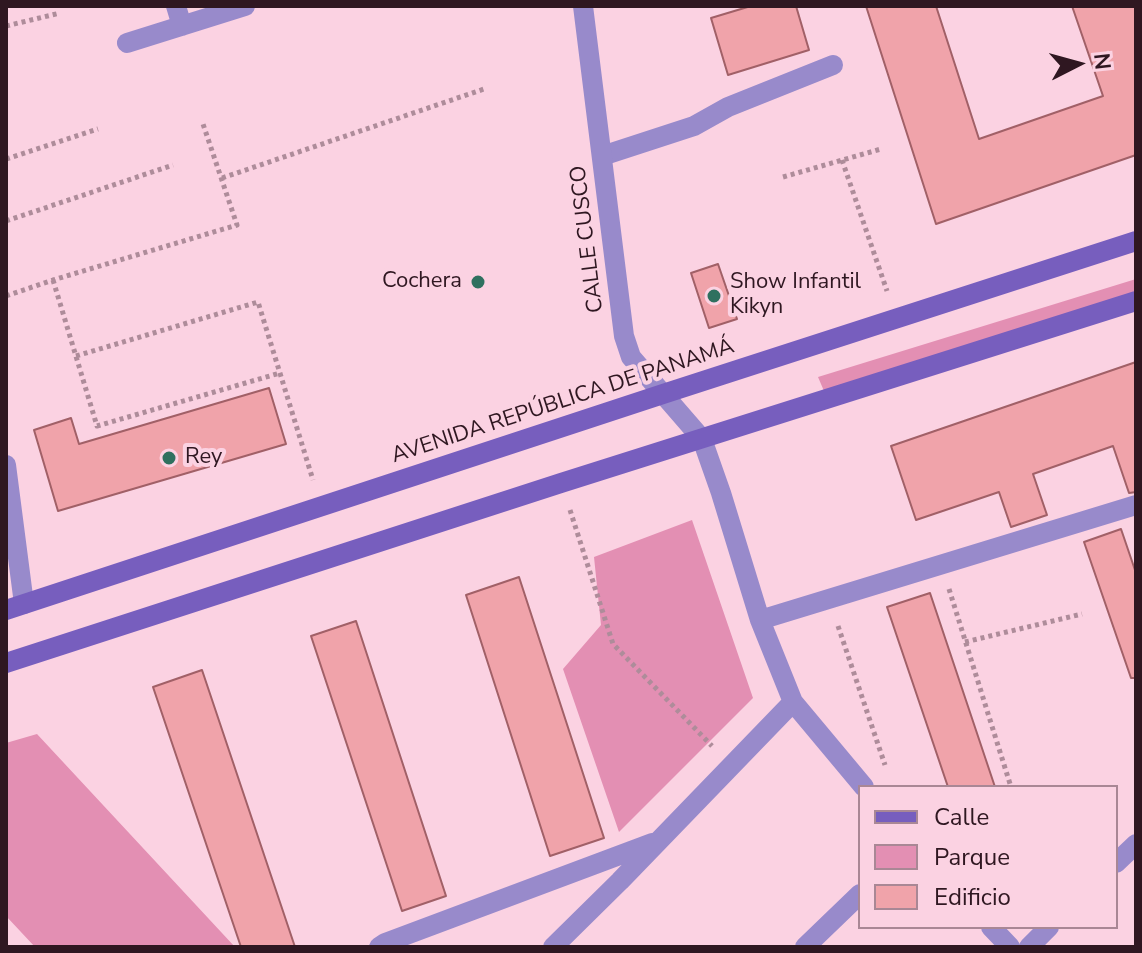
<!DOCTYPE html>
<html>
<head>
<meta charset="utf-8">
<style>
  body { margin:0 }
  #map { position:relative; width:1142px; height:953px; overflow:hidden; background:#fbd2e2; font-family:"Nunito Sans",sans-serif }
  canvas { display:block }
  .frame { position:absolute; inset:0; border:8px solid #2f1721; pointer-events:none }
  .legend { position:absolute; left:858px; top:785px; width:260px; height:144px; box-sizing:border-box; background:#fbd2e2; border:2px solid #a98795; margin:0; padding:10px 14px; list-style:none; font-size:24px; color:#2f1721 }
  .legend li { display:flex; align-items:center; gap:16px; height:40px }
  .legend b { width:40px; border:2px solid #a98795 }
  .north { position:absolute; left:1038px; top:24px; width:80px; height:80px; -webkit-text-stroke:6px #fbd2e2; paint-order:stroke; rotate:84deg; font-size:22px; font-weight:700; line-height:32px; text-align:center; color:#2f1721 }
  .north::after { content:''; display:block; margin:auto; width:28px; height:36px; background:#2f1721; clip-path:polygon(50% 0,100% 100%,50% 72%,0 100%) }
</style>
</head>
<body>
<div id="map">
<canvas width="1142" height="953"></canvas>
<div class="frame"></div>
<ul class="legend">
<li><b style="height:10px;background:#775ebe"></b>Calle</li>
<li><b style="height:22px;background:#e38fb3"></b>Parque</li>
<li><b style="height:22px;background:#f0a3aa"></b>Edificio</li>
</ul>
<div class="north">N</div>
</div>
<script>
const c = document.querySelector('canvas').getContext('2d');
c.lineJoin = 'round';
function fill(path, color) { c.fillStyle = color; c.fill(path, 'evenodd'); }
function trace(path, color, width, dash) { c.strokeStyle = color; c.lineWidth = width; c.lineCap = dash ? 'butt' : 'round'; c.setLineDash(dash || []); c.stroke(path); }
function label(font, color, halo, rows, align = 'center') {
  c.font = font + ' "Nunito Sans",sans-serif'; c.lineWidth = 8; c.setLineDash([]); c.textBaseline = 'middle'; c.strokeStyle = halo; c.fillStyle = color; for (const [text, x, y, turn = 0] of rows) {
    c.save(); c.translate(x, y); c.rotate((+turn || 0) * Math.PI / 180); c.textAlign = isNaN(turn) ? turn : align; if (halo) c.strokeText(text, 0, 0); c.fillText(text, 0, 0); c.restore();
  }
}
fill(new Path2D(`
  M1136 279V294L824 391 818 377Z
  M692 520 753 698 619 832 563 669 601 625 594 557Z
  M37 734 235 947H35L6 916V743Z`), '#e38fb3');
const building = new Path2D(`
  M751 6H796L809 50 728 75 711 18Z
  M866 6H936L979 139 1103 96 1072 6H1136V155L936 224Z
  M718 264 737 319 709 328 691 273Z
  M1136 362V492L1129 493 1113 446 1033 474 1047 515 1011 527 999 492 916 520 891 446Z
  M269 388 286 444 58 511 34 430 71 418 79 444Z
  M1121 529 1136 573V678H1131L1084 542Z
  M519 577 604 838 550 856 466 595Z
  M930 593 995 787H948L887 607Z
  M356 621 446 896 402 911 311 636Z
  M202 670 295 947H241L153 687Z`);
fill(building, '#f0a3aa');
trace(building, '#a16067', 2);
trace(new Path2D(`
  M6 26 60 13
  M6 159 98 129
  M842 160 887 291
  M783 177 881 149
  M222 178 484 89
  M6 221 173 165
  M53 280 97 426 280 373
  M6 296 53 280 237 225 203 124
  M76 356 258 302 313 480
  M570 510 613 644 712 746
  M949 589 1011 787
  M838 626 885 765
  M965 642 1082 614`), '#ae8c9a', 5, [4, 4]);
trace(new Path2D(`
  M602 156 694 126 728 107 833 65`), '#988acb', 20);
trace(new Path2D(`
  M805 947 860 894`), '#988acb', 20);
trace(new Path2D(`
  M176 6 182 26
  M583 6 624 336 631 357 702 439 721 493 760 620 793 702
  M127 43 245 6
  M6 465 24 604
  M760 620 1136 505
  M1116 863 1136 844
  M991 927 1010 947
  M379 947 385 943 652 843
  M553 947 620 881 793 702 864 787
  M1029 947 1049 927`), '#988acb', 20);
trace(new Path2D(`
  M6 610 663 394 1136 241
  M6 663 561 483 1136 301`), '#775ebe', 20);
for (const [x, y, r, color] of [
  [478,282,8,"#2f705f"],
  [714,296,8,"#2f705f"],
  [169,458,8,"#2f705f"]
]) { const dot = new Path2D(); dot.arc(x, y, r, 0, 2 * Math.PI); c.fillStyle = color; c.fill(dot); trace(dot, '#fbd2e2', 3); }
label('22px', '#2f1721', '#fbd2e2', [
  ["CALLE CUSCO",588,239,-97],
  ["AVENIDA REPÚBLICA DE PANAMÁ",563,402,-18]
]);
label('22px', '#2f1721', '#fbd2e2', [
  ["Cochera",462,282,"right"],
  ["Show Infantil",730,283],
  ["Kikyn",730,308],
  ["Rey",185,458]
], 'left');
</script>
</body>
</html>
